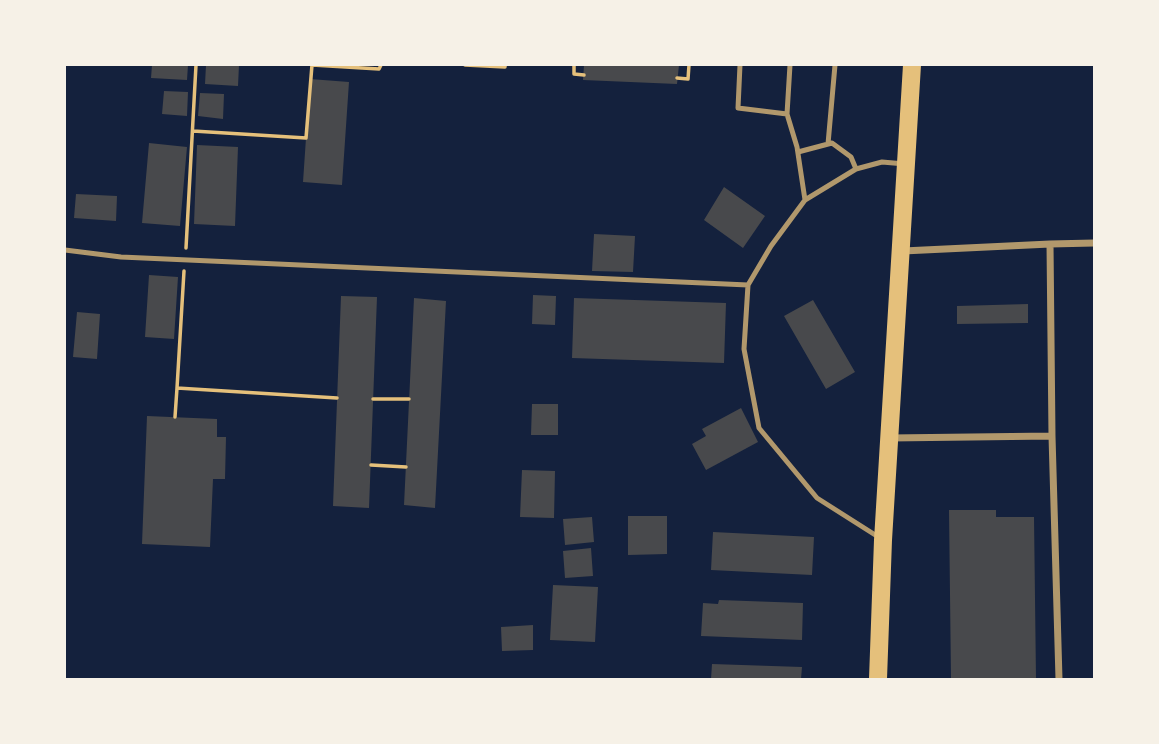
<!DOCTYPE html>
<html>
<head>
<meta charset="utf-8">
<style>
  body { margin:0 }
  #map { position:relative; width:1159px; height:744px; overflow:hidden; background:#14213d; font-family:"IBM Plex Sans",sans-serif }
  canvas { display:block }
  .frame { position:absolute; inset:0; border:66px solid #f6f1e7; pointer-events:none }
</style>
</head>
<body>
<div id="map">
<canvas width="1159" height="744"></canvas>
<div class="frame"></div>
</div>
<script>
const c = document.querySelector('canvas').getContext('2d');
c.lineJoin = 'round';
function fill(path, color) { c.fillStyle = color; c.fill(path, 'evenodd'); }
function trace(path, color, width, dash) { c.strokeStyle = color; c.lineWidth = width; c.lineCap = dash ? 'butt' : 'round'; c.setLineDash(dash || []); c.stroke(path); }
fill(new Path2D(`
  M152 65H188L187 80 151 78Z
  M206 65H239L238 86 205 84Z
  M584 65H679L677 84 583 80Z
  M310 79 349 82 342 185 303 182Z
  M164 91 188 92 187 116 162 114Z
  M200 93 224 94 223 119 198 116Z
  M149 143 187 147 180 226 142 223Z
  M197 145 238 147 235 226 194 224Z
  M724 187 765 216 743 248 704 220Z
  M76 194 117 196 116 221 74 218Z
  M594 234 635 236 633 272 592 271Z
  M149 275 178 277 174 339 145 337Z
  M533 295 556 296 555 325 532 324Z
  M341 296 377 297 369 508 333 506Z
  M414 298 446 301 435 508 404 505Z
  M574 298 726 303 724 363 572 358Z
  M813 300 855 372 826 389 784 316Z
  M1028 304V323L957 324V306Z
  M77 312 100 314 97 359 73 357Z
  M532 404H558V435H531Z
  M741 408 758 442 706 470 692 444 706 436 702 429Z
  M147 416 217 419V437H226L225 479H213L210 547 142 544Z
  M522 470 555 471 554 518 520 517Z
  M949 510H996V517H1034L1036 679H951Z
  M628 516H667V554L628 555Z
  M592 517 594 542 565 545 563 519Z
  M713 532 814 537 812 575 711 570Z
  M591 548 593 576 565 578 563 551Z
  M553 585 598 587 595 642 550 640Z
  M719 600 803 603 802 640 701 636 703 603 718 604Z
  M533 625V650L502 651 501 627Z
  M712 664 802 667 801 679H711Z`), '#48494c');
trace(new Path2D(`
  M312 65 379 69 381 65
  M465 65 505 67V65
  M574 65V74L584 75
  M677 78 688 79 689 65
  M193 131 306 138 312 65
  M186 248 196 65
  M177 388 184 271
  M373 399H409
  M175 417 177 388 337 398
  M371 465 406 467`), '#e5c07b', 3.5);
trace(new Path2D(`
  M740 65 738 108 787 114 797 147 805 200
  M787 114 790 65
  M828 144 835 65
  M798 152 832 143 851 157 856 169 805 200 771 246 748 285 744 349 759 428 817 498 880 538
  M856 169 882 162 905 164
  M65 250 121 257 748 285`), '#b1986c', 5);
trace(new Path2D(`
  M1050 244 1052 436 1059 679
  M903 251 1050 244 1094 243
  M890 438 1052 436`), '#b1986c', 7);
trace(new Path2D(`
  M878 679 883 540 912 65`), '#e5c07b', 18);
</script>
</body>
</html>
